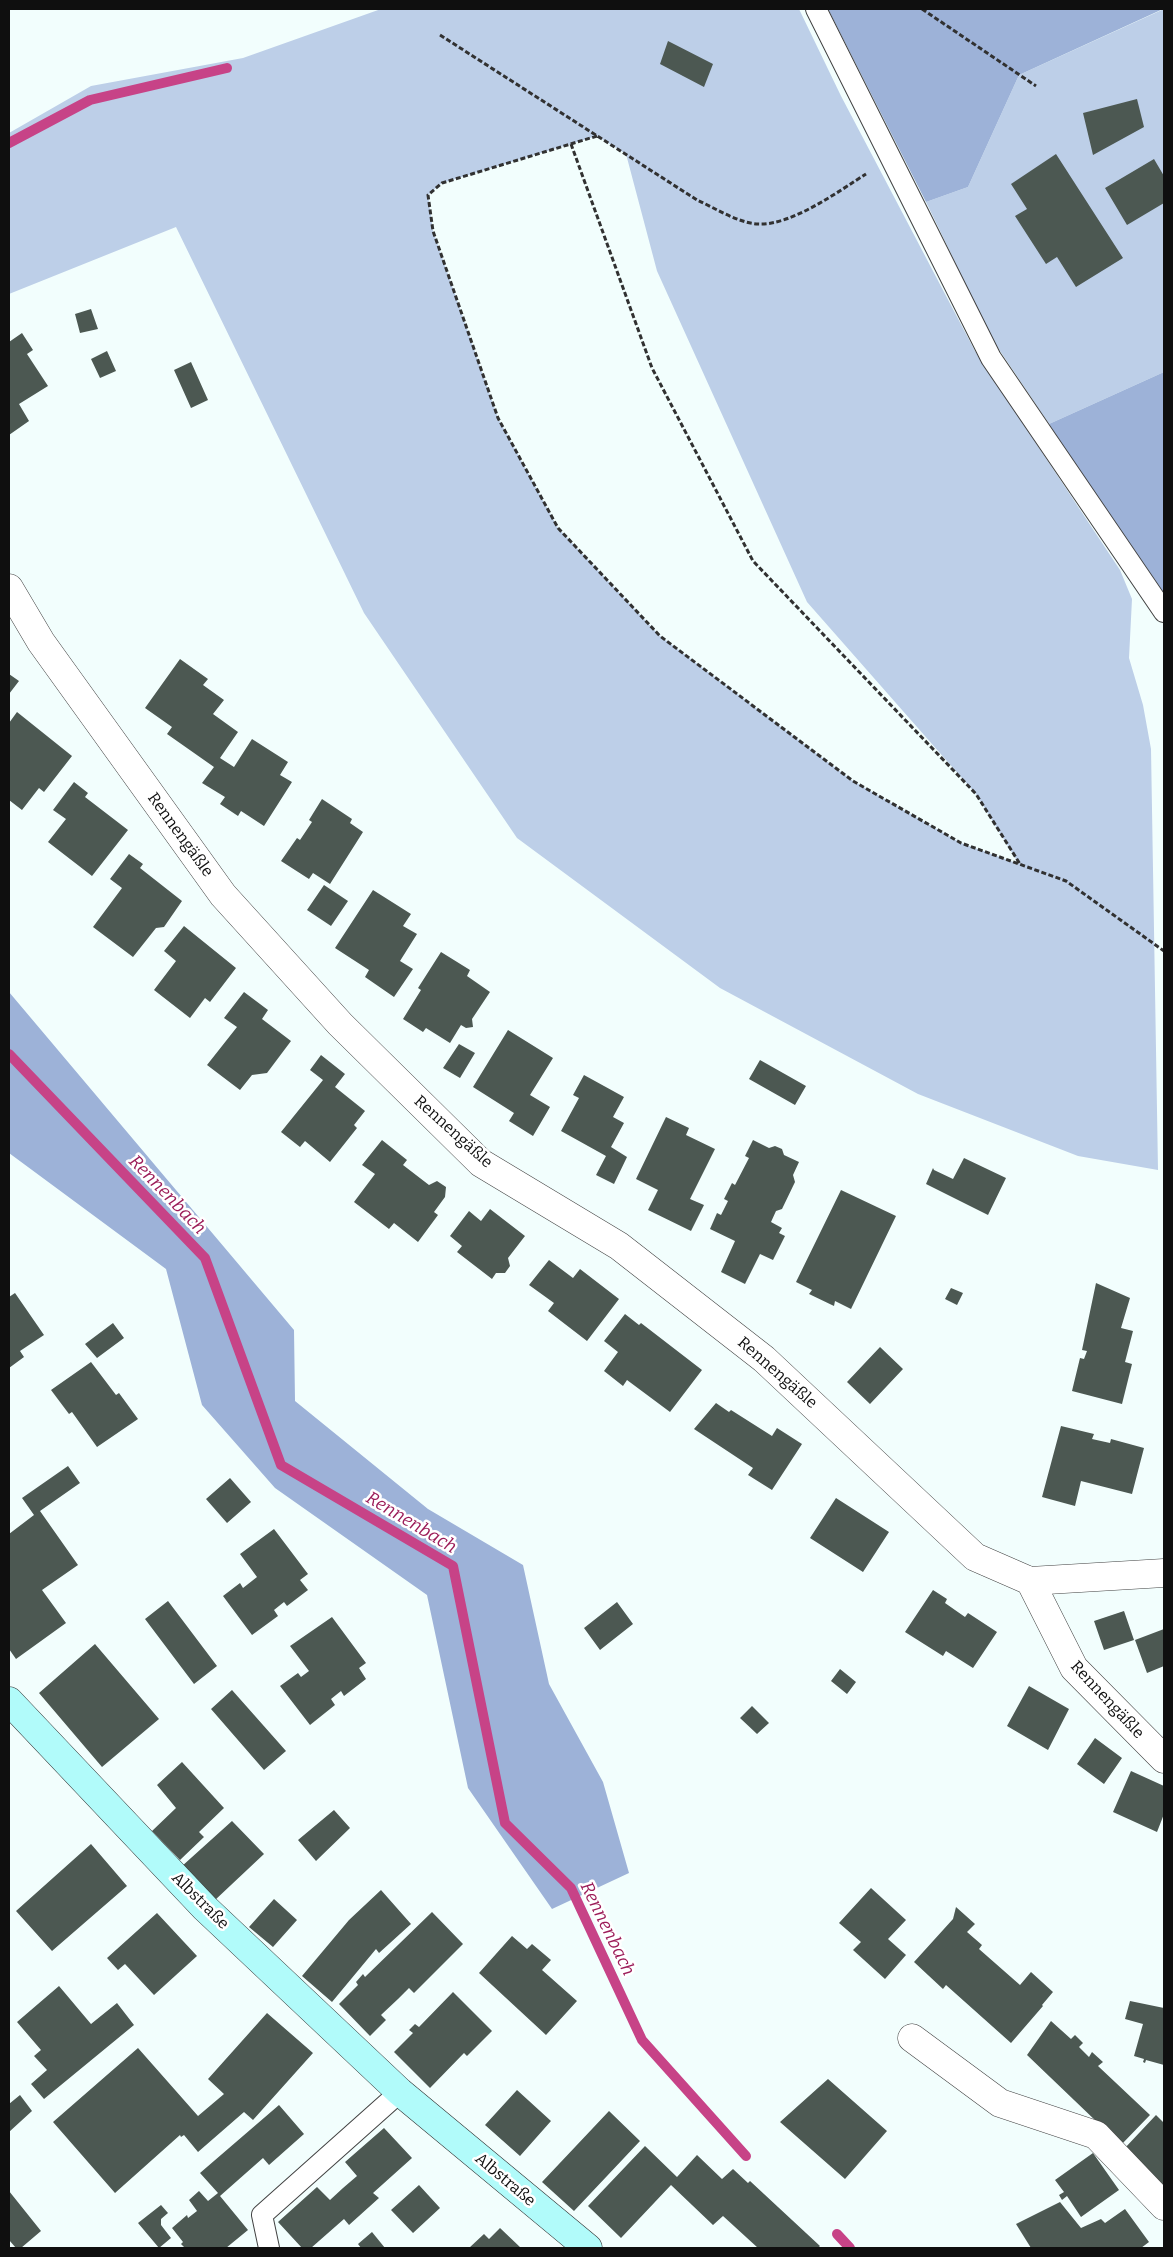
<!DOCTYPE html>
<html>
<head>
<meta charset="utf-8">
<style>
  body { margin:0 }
  #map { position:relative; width:1173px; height:2257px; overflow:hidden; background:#f2fefd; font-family:Bitter,serif }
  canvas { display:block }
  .frame { position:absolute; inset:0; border:10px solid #0f0f0f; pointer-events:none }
</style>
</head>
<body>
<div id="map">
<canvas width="1173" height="2257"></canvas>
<div class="frame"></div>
</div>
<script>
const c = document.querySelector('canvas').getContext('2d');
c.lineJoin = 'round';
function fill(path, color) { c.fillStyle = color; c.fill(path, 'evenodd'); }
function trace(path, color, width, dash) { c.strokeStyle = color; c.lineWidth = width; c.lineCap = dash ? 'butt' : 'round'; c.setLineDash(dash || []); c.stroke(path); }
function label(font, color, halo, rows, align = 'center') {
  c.font = font + ' Bitter,serif'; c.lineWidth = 5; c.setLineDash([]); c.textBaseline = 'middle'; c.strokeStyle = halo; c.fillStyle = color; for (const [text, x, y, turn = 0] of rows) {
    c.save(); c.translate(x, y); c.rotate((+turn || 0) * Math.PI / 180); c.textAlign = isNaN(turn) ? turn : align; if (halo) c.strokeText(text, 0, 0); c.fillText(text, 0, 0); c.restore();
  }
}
fill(new Path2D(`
  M381 9H799L841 96 975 351 1120 570 1132 599 1129 658 1143 705 1151 749 1158 1170 1078 1156 918 1094 720 988 517 838 364 613 176 227 9 294V133L91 86 243 58ZM597 136 626 154 657 271 807 602 976 794 1019 864 961 843 853 781 660 636 558 528 498 418 433 231 428 195 442 183Z
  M1164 9V372L1049 424 992 339 926 202 968 187 1019 75Z`), '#bdcfe8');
fill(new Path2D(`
  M828 9H1163L1019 75 968 187 926 202Z
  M1164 372V596L1157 589 1049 424Z
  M9 992 294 1330 295 1401 428 1509 523 1565 549 1684 603 1782 629 1873 552 1909 468 1788 427 1595 275 1488 202 1405 166 1269 9 1153Z`), '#9db2d8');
trace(new Path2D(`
  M9 143 90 100 227 68
  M9 1054 205 1258 281 1465 453 1566 505 1823 571 1888 642 2040 746 2156
  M837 2234 850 2248`), '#c74387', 10);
fill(new Path2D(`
  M668 41 713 64 704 87 660 64Z
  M1137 99 1144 127 1093 155 1083 113Z
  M1056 154 1123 258 1076 287 1057 257 1046 264 1015 216 1027 209 1011 184Z
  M1154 159 1164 176V203L1127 225 1105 188Z
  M91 309 98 329 80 333 75 314Z
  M22 333 33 350 27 354 48 386 19 404 29 421 9 435V342Z
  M107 351 116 371 100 378 91 359Z
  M191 362 208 400 191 408 174 370Z
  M180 659 208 679 203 685 224 700 213 714 238 732 220 758 234 767 252 739 288 762 280 775 292 782 264 826 241 811 238 816 220 804 225 797 202 783 214 767 167 734 172 727 145 708Z
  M9 674 19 681 9 694Z
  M17 712 72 756 44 792 39 788 22 810 9 800V723Z
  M74 782 88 793 85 797 128 830 92 876 48 842 66 819 53 810Z
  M322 799 352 819 350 823 363 832 330 884 313 873 309 879 281 861 297 838 300 840 312 822 309 820Z
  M129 854 143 864 140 868 182 901 164 927 156 928 133 957 93 927 122 888 110 879Z
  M324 885 348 901 331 926 307 910Z
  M373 890 411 914 403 926 417 934 400 961 413 969 394 997 365 977 369 970 335 948Z
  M184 926 236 968 210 1002 205 998 190 1018 154 990 176 961 164 951Z
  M441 952 470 970 467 976 490 992 472 1019 473 1027 466 1028 461 1025 450 1043 426 1028 423 1032 403 1019 421 990 418 988Z
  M244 992 268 1010 262 1019 291 1041 267 1073 252 1075 240 1090 207 1065 237 1027 224 1018Z
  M508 1030 553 1058 530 1095 550 1107 533 1136 509 1121 514 1113 473 1087Z
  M459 1044 475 1053 460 1078 443 1068Z
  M321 1055 345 1074 335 1087 365 1111 354 1125 357 1128 330 1162 305 1141 300 1147 281 1132 323 1080 310 1070Z
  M760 1060 806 1086 795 1105 749 1079Z
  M584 1075 624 1097 613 1117 624 1123 611 1147 627 1157 614 1184 596 1175 606 1156 561 1131 579 1098 573 1095Z
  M666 1117 689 1128 686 1135 715 1149 690 1199 704 1205 691 1231 648 1210 658 1190 636 1179Z
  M382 1140 407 1160 403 1165 429 1185 437 1181 446 1187 445 1197 434 1212 438 1215 418 1242 394 1223 389 1229 354 1202 375 1174 362 1165Z
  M753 1140 769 1148 775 1146 782 1149 784 1155 799 1162 793 1175 795 1182 782 1209 776 1211 771 1222 782 1228 779 1233 785 1236 773 1260 760 1254 745 1284 721 1272 735 1241 710 1229 717 1213 721 1215 728 1201 724 1199 732 1183 735 1185 749 1158 745 1156Z
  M964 1158 1006 1178 988 1215 926 1184 933 1168 934 1170 953 1179Z
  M841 1190 896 1216 851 1309 835 1301 834 1306 809 1294 812 1290 796 1282Z
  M490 1209 525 1236 508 1258 510 1266 505 1273H496L492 1279 457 1252 462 1246 450 1236 469 1211 481 1221Z
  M549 1260 573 1278 580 1269 619 1299 587 1341 548 1311 554 1303 529 1285Z
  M1096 1283 1130 1298 1121 1328 1133 1331 1125 1362 1132 1364 1122 1404 1072 1391 1080 1358 1084 1359 1087 1351 1082 1350Z
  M951 1288 963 1293 957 1305 945 1299Z
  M15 1293 44 1335 20 1351 24 1357 9 1368V1297Z
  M625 1314 639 1325 641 1323 702 1370 670 1412 627 1380 623 1386 604 1371 618 1352 604 1341Z
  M113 1323 124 1338 97 1358 85 1344Z
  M880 1347 903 1369 870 1404 847 1382Z
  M91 1362 116 1395 119 1393 138 1419 97 1447 72 1412 69 1414 51 1390Z
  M716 1403 729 1412 731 1410 772 1436 777 1428 802 1444 772 1490 748 1475 753 1468 694 1429Z
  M1061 1426 1094 1434 1092 1439 1110 1443 1111 1439 1144 1448 1132 1494 1081 1481 1075 1506 1042 1497Z
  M68 1466 80 1483 40 1511 78 1565 42 1590 66 1623 16 1659 9 1649V1534L34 1515 22 1498Z
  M230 1478 251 1502 227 1523 206 1499Z
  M836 1498 889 1532 863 1572 810 1538Z
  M274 1529 308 1574 300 1580 308 1590 287 1606 284 1602 274 1610 278 1616 252 1635 223 1596 240 1583 243 1588 257 1577 240 1554Z
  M933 1590 947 1599 945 1603 965 1617 968 1613 997 1632 973 1668 946 1651 943 1656 905 1632Z
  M168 1601 217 1666 194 1684 145 1619Z
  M617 1602 633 1624 600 1650 584 1628Z
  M1124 1611 1134 1640 1104 1650 1094 1621Z
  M332 1617 366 1663 359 1668 366 1679 344 1696 341 1691 331 1699 335 1705 310 1725 280 1686 298 1673 301 1677 309 1671 290 1646Z
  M1164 1629V1666L1147 1673 1135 1640Z
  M95 1644 159 1719 102 1767 39 1693Z
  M840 1669 856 1682 847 1694 831 1681Z
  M1029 1686 1069 1709 1048 1750 1007 1726Z
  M232 1690 286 1751 264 1770 211 1709Z
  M752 1706 769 1723 757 1734 740 1718Z
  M1095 1738 1122 1758 1104 1784 1077 1764Z
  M182 1762 224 1808 199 1832 204 1837 180 1860 152 1831 176 1808 157 1785Z
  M1131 1771 1164 1786V1814L1157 1832 1113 1812Z
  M334 1810 350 1828 316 1861 298 1840Z
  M232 1821 264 1854 214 1901 181 1867Z
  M91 1844 127 1886 52 1951 16 1911Z
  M871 1888 906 1920 888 1939 906 1955 885 1979 853 1950 861 1942 839 1923Z
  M381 1890 411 1924 379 1953 376 1949 332 2002 302 1976 349 1920Z
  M274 1899 297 1920 273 1947 249 1927Z
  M956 1907 975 1924 967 1932 982 1945 979 1949 1020 1985 1031 1972 1053 1992 1042 2005 1043 2006 1011 2043 946 1985 943 1989 914 1962 953 1919Z
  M432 1912 463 1944 414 1993 409 1988 398 1999 381 2015 386 2020 370 2036 339 2004 358 1985 356 1982 363 1974 365 1977Z
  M157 1913 197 1956 154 1995 125 1964 118 1970 107 1958Z
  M512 1936 527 1949 532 1944 551 1960 542 1970 577 2001 546 2035 479 1973Z
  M59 1986 91 2024 117 2003 134 2025 44 2099 31 2084 47 2070 34 2056 41 2050 17 2022Z
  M453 1992 492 2031 467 2056 464 2053 430 2088 394 2052 413 2033 409 2030 415 2024 419 2027Z
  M1130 2001 1164 2008V2065L1146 2060 1145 2063 1143 2062 1144 2059 1134 2056 1143 2024 1125 2019Z
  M267 2013 313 2053 253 2120 244 2112 198 2152 184 2135 181 2137 180 2135 115 2193 53 2122 138 2048 198 2116 224 2094 208 2079Z
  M1051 2021 1071 2039 1075 2035 1083 2043 1079 2047 1089 2057 1092 2052 1103 2062 1098 2066 1150 2115 1121 2145 1027 2055Z
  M828 2079 887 2131 845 2179 780 2122Z
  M517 2090 551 2121 520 2156 485 2125Z
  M20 2095 32 2111 9 2132V2104Z
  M279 2105 304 2134 269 2165 263 2158 220 2196 248 2230 226 2248H185L181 2244 183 2242 172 2228 187 2215 188 2218 197 2211 189 2200 199 2191 208 2201 218 2193 200 2173Z
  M609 2111 640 2141 574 2211 542 2182Z
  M1156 2115 1164 2123V2187L1124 2149Z
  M384 2128 412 2158 373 2193 379 2198 349 2225 344 2219 311 2248H302L278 2222 317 2187 330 2200 343 2188 357 2176 345 2162Z
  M645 2146 677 2177 697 2155 722 2179 733 2169 748 2183 750 2181 820 2246 818 2248H758L723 2216 713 2225 671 2185 621 2238 588 2206Z
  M1093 2153 1119 2190 1081 2217 1067 2196 1062 2200 1059 2195 1064 2192 1055 2180Z
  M419 2185 440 2208 413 2233 391 2210Z
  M9 2191 41 2231 21 2248H16L9 2240Z
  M1060 2202 1081 2228 1101 2219 1105 2223 1125 2209 1149 2242 1141 2248H1031L1016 2224Z
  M161 2205 168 2213 161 2219V2225L171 2238 159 2248 138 2223Z
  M500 2228 521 2248H469L484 2234 489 2239Z
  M372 2232 385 2248H361L358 2244Z`), '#4c5852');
const service = new Path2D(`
  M816 9 991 358 1164 612
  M269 2248 262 2215 400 2092`);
const minor = new Path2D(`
  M9 588 41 642 223 895 340 1024 481 1163 619 1246 764 1359 975 1557 1030 1581 1164 1573
  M1030 1581 1074 1668 1164 1759
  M912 2038 1000 2103 1096 2135 1164 2206`);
const secondary = new Path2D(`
  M9 1701 205 1908 400 2092 588 2248`);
trace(service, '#424242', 22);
trace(minor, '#424242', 29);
trace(secondary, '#313131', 29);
trace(new Path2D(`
  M922 9 1036 86
  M440 35 697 200C715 208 738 223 758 224 791 226 839 191 866 174
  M597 136 442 183 428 195 433 231 498 418 558 528 660 636 853 781 961 843 1066 881 1164 951
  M571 144 652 368 753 561 976 794 1020 864`), '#313131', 3, [5, 2.5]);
trace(service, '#fff', 20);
trace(minor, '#fff', 28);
trace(secondary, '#b1fbfa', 28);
label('16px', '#0f0f0f', '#fff', [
  ["Rennengäßle",180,835,54],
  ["Rennengäßle",453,1132,42],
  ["Rennengäßle",777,1373,41],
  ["Rennengäßle",1107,1700,47],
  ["Albstraße",200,1901,45],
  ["Albstraße",505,2180,40]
]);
label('italic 18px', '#9c1d59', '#fff', [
  ["Rennenbach",167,1195,46],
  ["Rennenbach",411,1523,31],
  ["Rennenbach",607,1929,64]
]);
</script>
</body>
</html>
